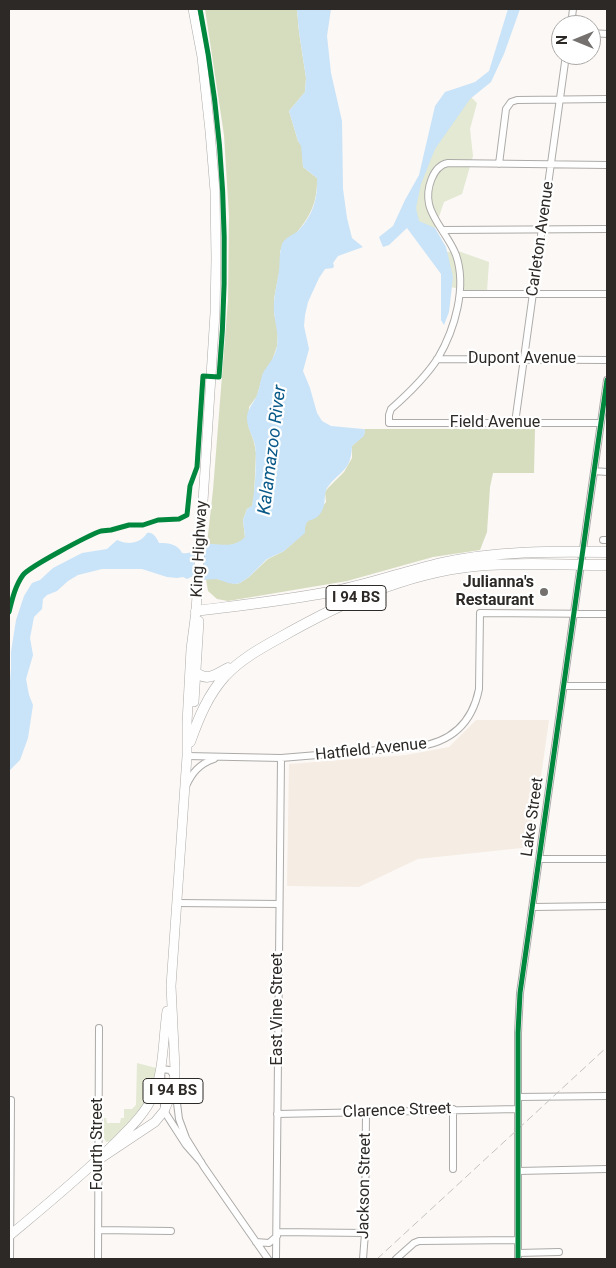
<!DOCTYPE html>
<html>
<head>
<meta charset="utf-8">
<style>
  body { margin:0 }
  #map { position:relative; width:616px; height:1268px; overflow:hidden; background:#fbf8f5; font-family:Roboto,sans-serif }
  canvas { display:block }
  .frame { position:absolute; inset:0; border:10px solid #2c2926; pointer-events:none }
  .north { position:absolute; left:551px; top:15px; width:50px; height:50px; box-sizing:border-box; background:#fff; border:1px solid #aba9a8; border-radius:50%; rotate:270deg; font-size:14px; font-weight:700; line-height:20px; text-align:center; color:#2c2926 }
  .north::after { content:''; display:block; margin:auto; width:18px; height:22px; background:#74716e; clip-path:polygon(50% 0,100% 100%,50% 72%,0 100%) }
</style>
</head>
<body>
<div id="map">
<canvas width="616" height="1268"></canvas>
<div class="frame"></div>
<div class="north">N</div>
</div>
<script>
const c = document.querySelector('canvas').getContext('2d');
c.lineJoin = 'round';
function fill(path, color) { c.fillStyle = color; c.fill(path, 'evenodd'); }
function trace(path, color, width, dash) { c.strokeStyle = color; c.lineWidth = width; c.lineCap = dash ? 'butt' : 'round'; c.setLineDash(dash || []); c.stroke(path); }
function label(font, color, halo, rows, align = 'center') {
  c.font = font + ' Roboto,sans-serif'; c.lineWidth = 4.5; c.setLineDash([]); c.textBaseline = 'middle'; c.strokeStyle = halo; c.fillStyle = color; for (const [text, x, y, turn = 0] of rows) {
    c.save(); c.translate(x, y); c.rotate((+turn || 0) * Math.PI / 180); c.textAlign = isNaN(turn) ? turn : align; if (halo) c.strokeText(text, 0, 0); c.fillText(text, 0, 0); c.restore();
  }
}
fill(new Path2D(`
  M476 720H549L531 847 418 859 359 887 287 886 289 764 406 755 449 747Z`), '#f5ece4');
fill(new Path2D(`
  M470 96 477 103 470 129 473 156 462 194 444 202 435 228 421 231 409 215 435 134Z
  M458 251 489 262 487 291 473 292 451 287 446 252Z
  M137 1063 156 1068 157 1071C151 1095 140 1114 122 1131 117 1136 113 1141 106 1142L104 1138V1118H106L107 1123H120L121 1118H124V1109H132L136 1105Z`), '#e3e9d2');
fill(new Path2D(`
  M205 9H297L299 32 306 78 305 92 289 111 298 141 302 146 303 167 317 178C318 212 302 227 280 251V268L274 299V313L278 331 277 346 272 361 263 374 257 396 249 407 248 425 254 442 256 453 254 497 252 506 247 509 243 520 245 538C234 548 221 545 207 544L213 490 228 300 229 216 224 135Z
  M363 429H535L534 473H493L490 487 487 532 480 550 433 557 347 581 228 601 217 599 208 591 206 579H217L235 584 240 583 249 577 268 559 284 551 304 533C305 525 305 520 313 519L326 502 325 492 328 488 344 472 352 458V446L364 435 365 430Z`), '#d6dcbe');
fill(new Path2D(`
  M297 9H331L327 36 331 73 342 121 343 189 347 218 352 238 363 247 338 256 333 263 334 266 333 268 325 269 319 278 308 302 305 315 304 326 309 349 303 371 310 388 317 413 322 421 331 426 363 429 365 430 364 436 352 446C351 472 340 470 327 488 323 495 327 505 320 514 312 524 305 515 305 533L284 551 267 559 249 577 240 583 235 584 228 583 217 579 201 580 191 577 187 579 183 577 177 578 167 577 142 569H102L78 575 68 581 57 591 47 595 43 599 42 609 34 617 30 638 33 655 26 679 29 695 33 705 28 738 20 760 9 771V696L11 669V652L16 620 24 596 32 583 40 580 53 568 82 553 107 549 117 540C128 545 140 544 147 533 153 532 156 537 159 543 169 543 178 544 182 553 193 555 194 547 203 545 218 541 231 551 245 537L243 520 247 509 252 506C255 491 257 461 255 445 253 436 246 426 247 416 248 408 254 403 257 395 260 388 260 380 263 373 268 364 275 358 277 346 279 334 275 324 274 312 273 298 277 285 279 271 280 262 279 253 282 244 285 237 294 235 299 230 313 215 318 198 317 178L303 167 301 146 298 141 289 111 305 92 306 78 299 32Z
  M508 9H520L504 54 491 82 470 99 435 149 421 184 416 208 419 221 435 228 446 247 453 277 449 312 444 325 441 320V274L407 228 389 245 383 247 379 237 393 226 405 200 419 175 435 106 445 92 475 82 489 71Z`), '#c9e3f8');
const minor = new Path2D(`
  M571 25 573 9
  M591 33 607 34
  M499 164 506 109 511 102 517 100 607 99
  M443 230 607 229
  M460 294H607
  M437 359 607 360
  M515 423 566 55
  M601 423H389V415L391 409C407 395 427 375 438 358 455 329 467 287 456 255 450 238 432 220 429 204 426 190 432 166 448 163L607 165
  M594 471 607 472
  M603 540H607
  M564 686H607
  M187 756 281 758 415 747C450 743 472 724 479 689L480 613 607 614
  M186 786C192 773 199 764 214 759
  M540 859H607
  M177 903 279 904
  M533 907 607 906
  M175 1077 170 1070 161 1069 162 1095 166 1114 186 1145 201 1162
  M175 1087 179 1119 186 1138 204 1167 268 1259
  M518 1097 607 1096
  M277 1114 518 1109
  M453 1169V1109
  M518 1171 607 1169
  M98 1230 171 1231
  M277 1232 365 1233
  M256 1242 269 1243 277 1236
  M518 1253 559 1252
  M10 1259 11 1100
  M98 1259 99 1028
  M276 1259 281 758
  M363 1259 365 1233 366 1112
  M396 1259 414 1243 419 1241 518 1240
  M518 1259V1033L520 993 607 380`);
const major = new Path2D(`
  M194 702 199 621
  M98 1160 155 1122 164 1111 174 1088 175 1069 171 986 187 756V723L191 649 196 611 215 313 216 259 215 191 210 131 202 57 193 9
  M9 1236C45 1206 82 1176 116 1142 130 1128 145 1114 154 1094 164 1068 163 1039 167 1011`);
const highway = new Path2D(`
  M196 611C243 605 289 600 335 591 371 584 406 571 441 563 495 551 552 551 607 552
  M191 669C206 682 212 677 228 668
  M190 742C199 717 208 695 225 676 241 659 261 648 281 637 341 603 405 573 475 566 519 562 563 565 607 565`);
trace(minor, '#adaba9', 8);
trace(major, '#adaba9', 10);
trace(highway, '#adaba9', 11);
trace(minor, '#fefefe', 6);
trace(major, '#fefefe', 9);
trace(highway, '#fefefe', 10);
trace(new Path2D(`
  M9 94V193
  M377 1259 607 1047`), '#c3c2c1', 1, [8, 4]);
trace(new Path2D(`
  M9 612C12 600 15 586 23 575 29 567 89 535 101 531L111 530 129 525H143L158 520 179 519 187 515 190 486 197 467 203 376 219 377C230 254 224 130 200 9
  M518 1259V1033L520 993 607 380`), '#00873e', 5);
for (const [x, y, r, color] of [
  [544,592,5,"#74716e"]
]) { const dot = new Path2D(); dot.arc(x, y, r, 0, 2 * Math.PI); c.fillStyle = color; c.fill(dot); trace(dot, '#fff', 2); }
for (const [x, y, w] of [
  [356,598,60],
  [173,1091,60]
]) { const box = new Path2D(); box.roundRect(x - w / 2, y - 12.5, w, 25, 4); c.fillStyle = '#fff'; c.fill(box); trace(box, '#2c2926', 1); }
label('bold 15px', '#2c2926', null, [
  ["I 94 BS",356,598],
  ["I 94 BS",173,1091]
]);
label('16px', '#2c2926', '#fff', [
  ["Carleton Avenue",541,239,-82],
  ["Dupont Avenue",522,359],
  ["Field Avenue",495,423],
  ["King Highway",200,549,-87],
  ["Hatfield Avenue",371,750,-6],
  ["Lake Street",533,817,-82],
  ["East Vine Street",278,1009,-90],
  ["Clarence Street",397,1111,-2],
  ["Fourth Street",98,1144,-90],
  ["Jackson Street",365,1186,-89]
]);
label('bold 16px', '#2c2926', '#fff', [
  ["Julianna's",534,583],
  ["Restaurant",534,601]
], 'right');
label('italic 18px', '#0a5a89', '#fff', [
  ["Kalamazoo River",273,450,-83]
]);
</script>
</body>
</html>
